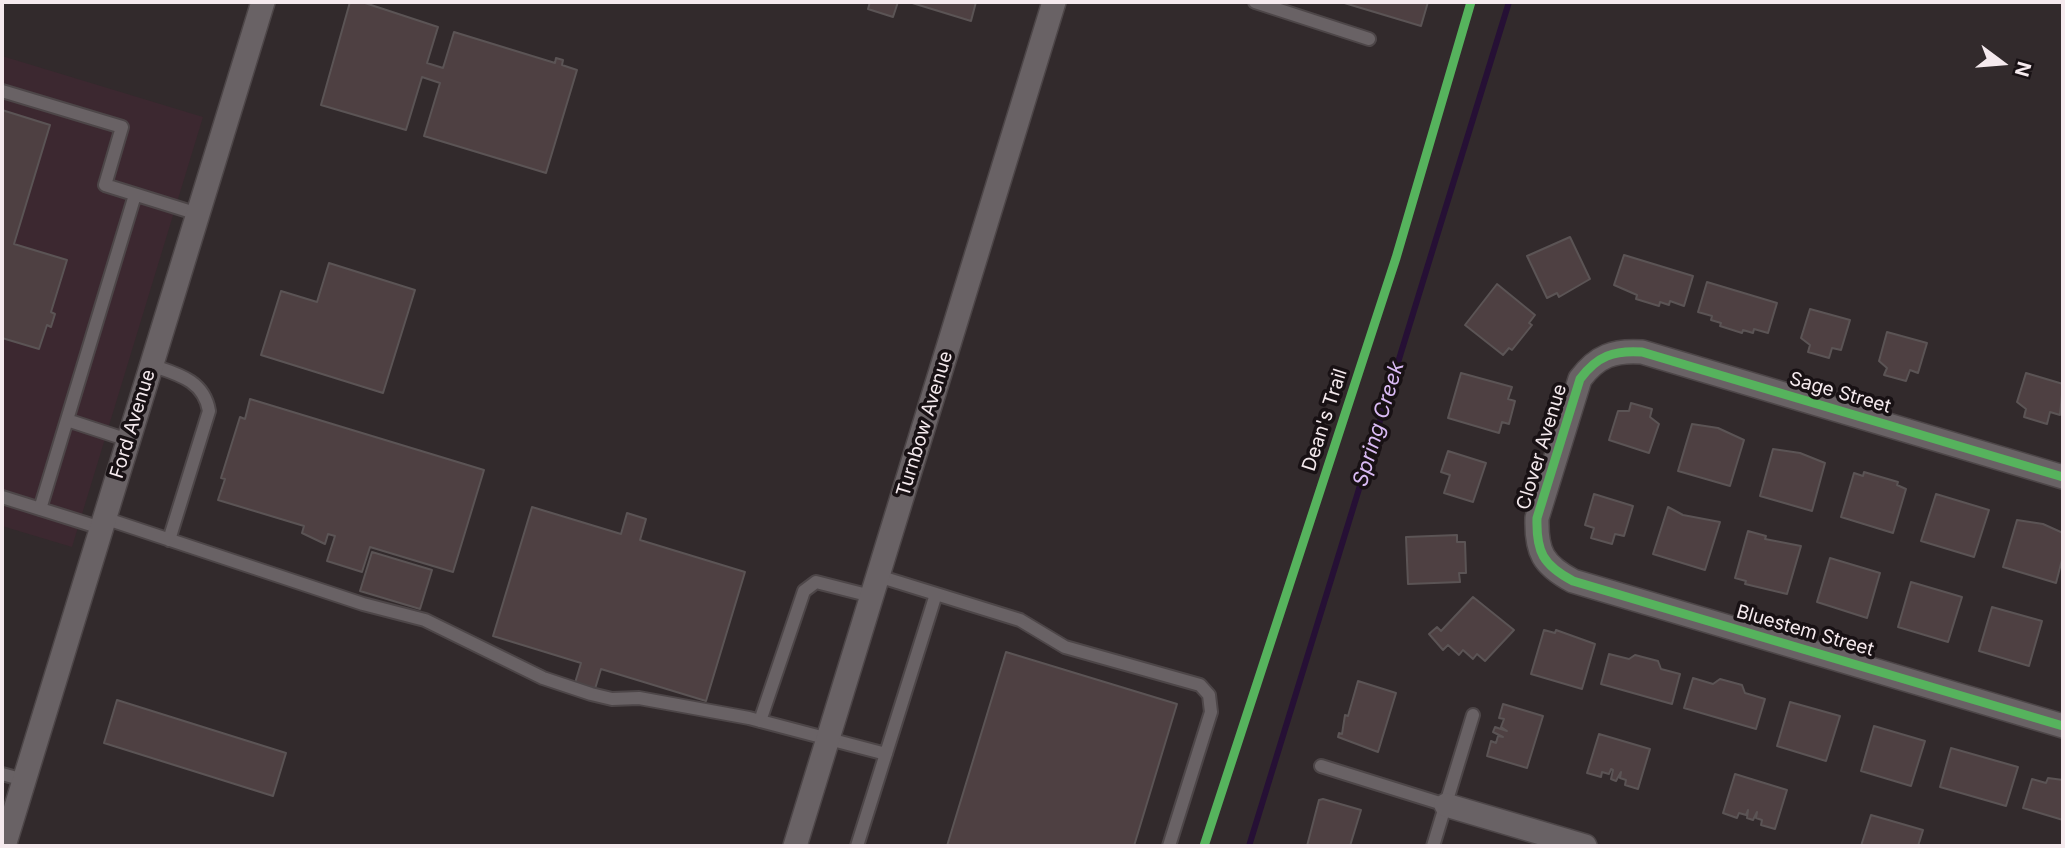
<!DOCTYPE html>
<html>
<head>
<meta charset="utf-8">
<style>
  body { margin:0 }
  #map { position:relative; width:2065px; height:848px; overflow:hidden; background:#322a2c; font-family:Inter,sans-serif }
  canvas { display:block }
  .frame { position:absolute; inset:0; border:4px solid #f5eaee; pointer-events:none }
  .north { position:absolute; left:1967px; top:28px; width:70px; height:70px; -webkit-text-stroke:5px #181114; paint-order:stroke; rotate:106deg; font-size:19px; font-weight:700; line-height:28px; text-align:center; color:#f5eaee }
  .north::after { content:''; display:block; margin:auto; width:24px; height:32px; background:#f5eaee; clip-path:polygon(50% 0,100% 100%,50% 72%,0 100%) }
</style>
</head>
<body>
<div id="map">
<canvas width="2065" height="848"></canvas>
<div class="frame"></div>
<div class="north">N</div>
</div>
<script>
const c = document.querySelector('canvas').getContext('2d');
c.lineJoin = 'round';
function fill(path, color) { c.fillStyle = color; c.fill(path, 'evenodd'); }
function trace(path, color, width, dash) { c.strokeStyle = color; c.lineWidth = width; c.lineCap = dash ? 'butt' : 'round'; c.setLineDash(dash || []); c.stroke(path); }
function label(font, color, halo, rows, align = 'center') {
  c.font = font + ' Inter,sans-serif'; c.lineWidth = 7; c.setLineDash([]); c.textBaseline = 'middle'; c.strokeStyle = halo; c.fillStyle = color; for (const [text, x, y, turn = 0] of rows) {
    c.save(); c.translate(x, y); c.rotate((+turn || 0) * Math.PI / 180); c.textAlign = isNaN(turn) ? turn : align; if (halo) c.strokeText(text, 0, 0); c.fillText(text, 0, 0); c.restore();
  }
}
fill(new Path2D(`
  M2 56 203 117 72 547 2 526Z`), '#3c2830');
trace(new Path2D(`
  M1249 846 1509 2`), '#261035', 6);
const building = new Path2D(`
  M350 2H362L438 27 427 63 443 68 454 32 555 63 556 58 563 60 562 65 577 70 546 173 424 136 440 83 422 77 406 130 321 105Z
  M870 2H898L893 17 868 9Z
  M909 2H976L971 21Z
  M1341 2H1428L1421 26Z
  M2 110 50 125 14 244 67 260 51 312 55 314 51 327 47 325 39 349 2 338Z
  M1570 237 1590 279 1559 297 1557 293 1547 298 1527 256Z
  M1624 255 1693 276 1684 306 1670 301 1669 305 1660 302 1659 306 1636 299 1637 295 1614 285Z
  M329 263 415 290 383 393 261 355 281 291 317 302Z
  M1707 282 1777 303 1768 333 1754 329 1753 333 1743 330 1742 333 1720 326 1721 323 1711 320 1712 316 1698 312Z
  M1497 284 1535 315 1529 323 1532 325 1512 350 1509 348 1503 355 1465 325Z
  M1810 309 1850 320 1841 350 1832 348 1829 358 1808 352 1810 345 1801 338Z
  M1887 332 1927 343 1918 373 1910 370 1906 381 1884 375 1887 368 1879 361Z
  M1461 373 1512 387 1508 399 1515 401 1509 424 1502 422 1499 433 1448 418Z
  M2026 373 2063 384 2060 415 2050 412 2047 424 2024 417 2026 409 2017 402Z
  M250 399 484 470 453 572 370 547 362 572 327 561 335 536 328 534 325 544 302 533 304 526 218 500 225 479 221 478 240 417 245 419Z
  M1631 403 1652 409 1650 417 1659 424 1649 453 1609 440 1618 411H1629Z
  M1692 424 1718 428 1744 440 1730 486 1678 471Z
  M1773 449 1800 453 1825 463 1812 511 1760 496Z
  M1448 451 1486 463 1473 502 1444 493 1450 475 1441 472Z
  M1864 472 1898 482 1897 485 1906 489 1893 533 1841 517 1854 473 1863 476Z
  M1594 494 1633 506 1624 536 1615 534 1612 544 1591 538 1594 528 1585 525Z
  M1936 494 1989 510 1974 557 1921 541Z
  M532 507 621 534 627 513 646 519 640 540 745 572 706 701 601 669 595 689 575 683 581 663 493 636Z
  M1668 507 1683 515 1720 522 1705 570 1653 554Z
  M2017 520 2043 524 2063 533V556L2056 583 2003 567Z
  M1748 531 1766 536 1765 539 1801 546 1787 594 1745 584 1746 581 1735 578Z
  M1457 535V542H1465L1466 573H1459L1460 582 1408 584 1406 537Z
  M372 552 432 570 420 609 360 591Z
  M1830 558 1880 573 1867 618 1817 602Z
  M1911 582 1962 597 1948 642 1898 627Z
  M1473 597 1514 630 1485 661 1477 654 1473 659 1463 650 1459 655 1448 645 1443 650 1429 634 1437 627 1441 631Z
  M1992 607 2042 621 2029 666 1979 651Z
  M1544 630 1555 633 1556 630 1595 644 1582 689 1531 674Z
  M1006 652 1177 704 1134 846H947Z
  M1609 654 1629 659 1635 655 1658 661 1661 669 1680 674 1672 704 1601 684Z
  M1693 678 1713 684 1720 679 1742 685 1745 693 1765 699 1756 729 1684 708Z
  M1358 681 1396 693 1378 752 1338 737 1339 733 1342 734 1345 715 1348 716Z
  M117 700 286 753 273 796 104 743Z
  M1790 702 1840 716 1826 761 1777 746Z
  M1503 704 1543 716 1527 768 1487 756 1491 741 1496 743 1498 736 1503 737 1493 732 1495 727 1507 731 1501 727 1504 719 1499 718Z
  M1874 726 1925 741 1911 786 1861 771Z
  M1599 734 1650 749 1638 789 1625 785 1626 780 1620 778 1621 772 1616 781 1611 779 1613 770 1611 769 1609 774 1602 772 1601 777 1587 773Z
  M1951 748 2018 767 2006 806 1940 787Z
  M1735 774 1787 790 1775 829 1761 825 1762 820 1756 818 1757 812 1753 820 1747 818 1748 810 1746 815 1739 813 1737 818 1723 813Z
  M2048 778 2063 780V820L2023 808 2032 779 2046 783Z
  M1323 799 1361 810 1350 846H1307L1319 800Z
  M1871 815 1923 830 1918 846H1861Z`);
fill(building, '#4e4042');
trace(building, '#5b5455', 2);
const service = new Path2D(`
  M1255 2 1369 39
  M2 91 122 127 105 185 198 214
  M151 365C177 374 204 380 209 411L169 540
  M67 420 128 440
  M2 497 101 528
  M40 509 135 195
  M104 518 363 604 425 620 543 678 591 694 612 699 639 698 749 718 886 754
  M878 576 1020 620 1065 647 1200 685 1209 695 1211 712 1169 846
  M760 721 804 591 816 582 871 596
  M1321 766 1446 805
  M2 774 24 780
  M857 846 936 594
  M1433 846 1473 715`);
const minor = new Path2D(`
  M2063 477 1642 352C1614 350 1597 356 1580 379L1537 518C1536 552 1543 565 1573 581L2063 726
  M1446 805 1585 846
  M4 846 263 2
  M795 846 1054 2`);
trace(service, '#4d4648', 16);
trace(minor, '#4d4648', 26);
trace(service, '#696265', 12);
trace(minor, '#696265', 23);
trace(new Path2D(`
  M2063 477 1642 352C1614 350 1597 356 1580 379L1537 518C1536 552 1543 565 1573 581L2063 726
  M1204 846 1396 258 1471 2`), '#56b35d', 9);
label('19px', '#f5eaee', '#181114', [
  ["Sage Street",1840,393,16],
  ["Dean's Trail",1325,420,-72],
  ["Ford Avenue",133,424,-73],
  ["Turnbow Avenue",925,424,-73],
  ["Clover Avenue",1542,447,-73],
  ["Bluestem Street",1805,631,16]
]);
label('italic 21px', '#dabbf5', '#181114', [
  ["Spring Creek",1379,424,-73]
]);
</script>
</body>
</html>
